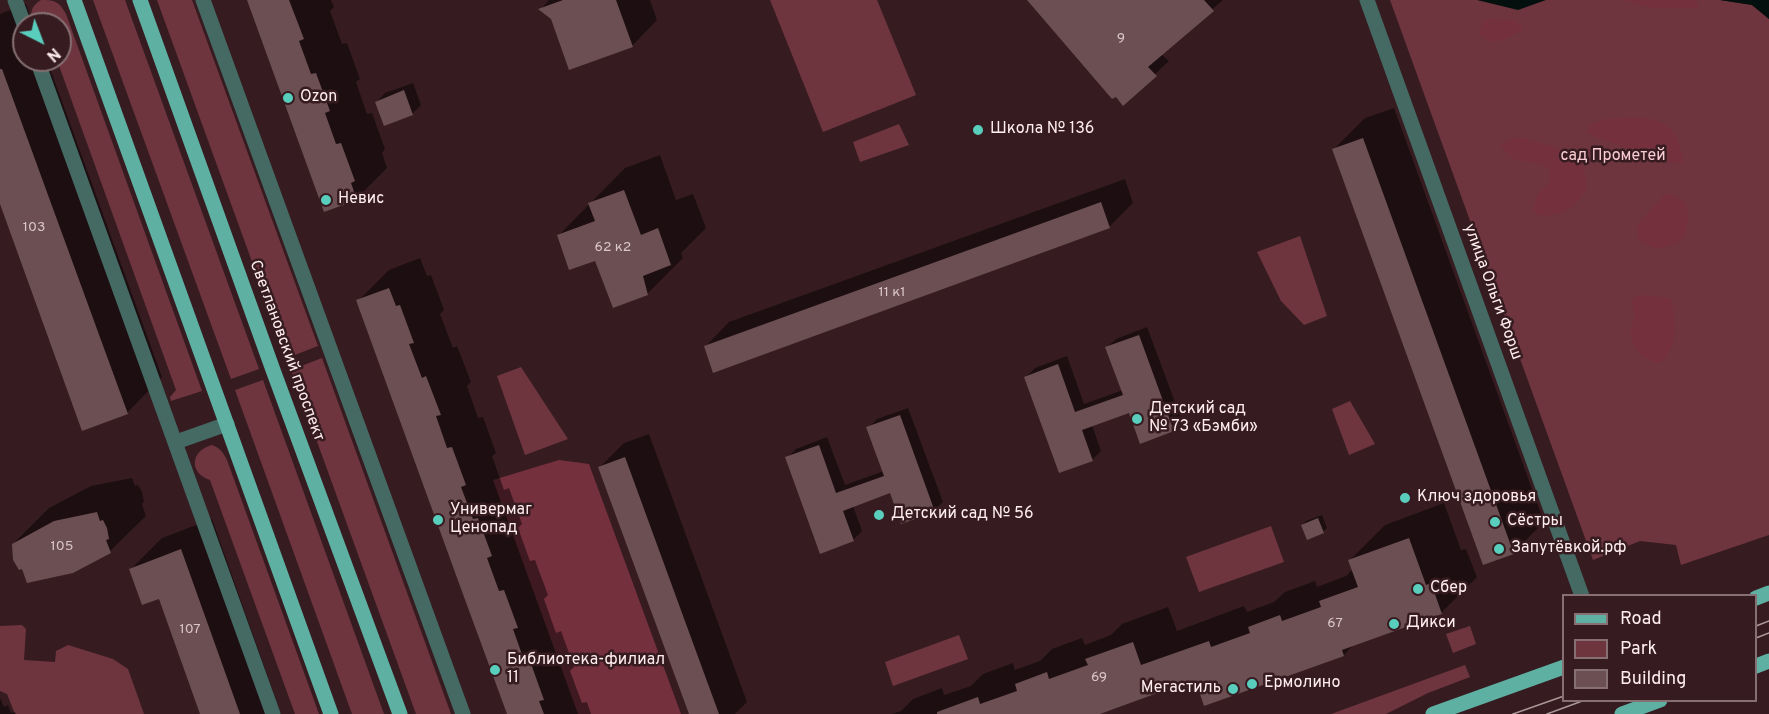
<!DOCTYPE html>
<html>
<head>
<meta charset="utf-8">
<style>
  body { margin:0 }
  #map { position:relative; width:1769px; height:714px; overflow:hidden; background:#361c20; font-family:Overpass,sans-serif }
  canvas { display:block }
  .legend { position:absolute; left:1562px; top:594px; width:195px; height:108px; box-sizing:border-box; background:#361c20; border:2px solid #867073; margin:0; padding:8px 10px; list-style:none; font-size:18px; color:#ffedef }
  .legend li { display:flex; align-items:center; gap:12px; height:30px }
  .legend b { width:30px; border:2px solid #867073 }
  .north { position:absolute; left:12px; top:12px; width:60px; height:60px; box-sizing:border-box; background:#361c20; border:2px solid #867073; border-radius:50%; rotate:138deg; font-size:16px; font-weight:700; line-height:24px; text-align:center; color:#ffedef }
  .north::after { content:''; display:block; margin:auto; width:21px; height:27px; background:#5acebd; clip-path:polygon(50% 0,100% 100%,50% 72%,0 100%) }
</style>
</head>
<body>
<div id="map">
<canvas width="1769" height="714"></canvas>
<ul class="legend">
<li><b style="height:8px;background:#5eb0a3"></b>Road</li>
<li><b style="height:16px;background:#6f353f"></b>Park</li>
<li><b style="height:16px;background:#6c4f52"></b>Building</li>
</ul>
<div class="north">N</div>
</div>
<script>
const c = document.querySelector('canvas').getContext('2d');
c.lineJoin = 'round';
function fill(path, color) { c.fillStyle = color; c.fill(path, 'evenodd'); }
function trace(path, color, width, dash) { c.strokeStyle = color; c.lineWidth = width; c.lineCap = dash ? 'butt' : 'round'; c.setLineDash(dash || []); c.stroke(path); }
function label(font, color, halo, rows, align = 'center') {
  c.font = font + ' Overpass,sans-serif'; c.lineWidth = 5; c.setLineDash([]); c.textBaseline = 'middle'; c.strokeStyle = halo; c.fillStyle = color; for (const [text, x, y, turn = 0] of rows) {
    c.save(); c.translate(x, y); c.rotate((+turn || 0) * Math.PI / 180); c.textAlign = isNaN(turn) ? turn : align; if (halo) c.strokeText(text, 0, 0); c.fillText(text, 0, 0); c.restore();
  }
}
fill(new Path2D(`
  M41 0C54 0 59 1 66 14L202 391 171 401 170 397 176 390 57 60H60V24H33C29 14 31 6 41 0Z
  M93 0H125L259 369 231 379Z
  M157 0H192L318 346 287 358Z
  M770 0H877L916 95 823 132Z
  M1390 0H1720L1752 5 1769 19V535L1681 565 1676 545 1640 541 1593 560Z
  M899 124 909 145 860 162 853 142Z
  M1300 236 1327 316 1304 325 1281 301 1257 252Z
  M322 358 451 714H416L291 370Z
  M521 367 568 439 525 455 497 376Z
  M263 380 384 714H352L235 390Z
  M1350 401 1375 444 1349 455 1332 409Z
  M212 445C220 448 223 452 227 460L319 714H295L210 480C189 473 190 451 212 445Z
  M1271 526 1284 562 1199 592 1186 557Z
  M22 625 26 629 24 660 55 662 56 651 68 645 113 659 128 669 144 714H15L7 694 0 691V626Z
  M1470 626 1476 644 1453 653 1446 634Z
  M959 635 968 659 893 686 885 662Z
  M1465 665 1470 677 1428 693 1386 714H1331Z`), '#6f353f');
fill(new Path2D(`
  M1623 0H1695L1699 5 1697 8H1652Z
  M1490 19 1513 20 1522 26 1521 31C1505 38 1494 49 1479 33L1483 22Z
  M1605 119C1630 118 1667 112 1678 140 1680 147 1682 156 1684 163H1673L1597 138 1587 132 1590 124Z
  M1518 137 1579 154C1582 163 1587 176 1586 187 1583 203 1557 219 1541 215 1538 215 1535 213 1533 211L1538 194 1549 184 1551 171 1542 164 1515 160 1500 147 1507 141Z
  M1664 194 1676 196 1687 205 1688 220 1684 238C1667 249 1653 253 1638 238L1637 226Z
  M1637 295 1663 297 1671 300C1676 323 1679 345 1660 363 1646 361 1632 351 1631 335 1631 321 1638 318 1632 302Z
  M559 460 589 464 681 714H578L493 480Z`), '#75303e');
fill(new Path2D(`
  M1477 0H1546L1518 10Z
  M1720 0H1769V19L1752 5Z`), '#04100e');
fill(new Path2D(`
  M248 0H331L334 7 330 11 342 44 347 43 360 79 356 82 367 114 372 113 385 149 382 153 387 168 356 199Z
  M549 0H650L657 20 632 46 552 18 541 9Z
  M1029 0H1223L1161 54 1169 61 1123 104Z
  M26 4 33 24H24V60H47L162 377 127 413 0 200V14Z
  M413 83 421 105 413 113 385 124 377 102 385 93Z
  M1394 108 1544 522 1513 553 1334 149 1365 118Z
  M660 155 676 200 693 194 706 228 681 253 683 258 647 294 596 259 558 236 625 168Z
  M1125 179 1133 203 1109 227 705 347 729 322Z
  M420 258 427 276 431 275 444 310 440 314 453 348 457 346 471 382 467 386 478 418 483 417 496 453 492 456 504 490 509 488 522 524 518 528 530 561 535 560 548 595 544 599 556 633 561 631 574 667 570 671 582 703 587 702 591 714H508L358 301 389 270Z
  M1147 327 1182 421 1173 430 1130 411 1092 425 1101 451 1092 460 1026 377 1035 368 1067 356 1084 404 1123 390 1107 347 1116 339Z
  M908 408 943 502 934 510 891 491 853 506 862 531 853 540 787 458 796 449 827 437 845 485 884 471 868 428 877 419Z
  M649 434 747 702 735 714H691L600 467 624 443Z
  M132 478 135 486 138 485 142 492 144 502 142 504 146 516 110 551 13 544 49 508 91 486Z
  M1444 503 1461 550 1466 549 1477 577 1441 613 1354 644 1344 655 1198 683 1175 685 1095 714H892L901 711 913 699 942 688 944 695 971 686 983 674 1013 663 1015 670 1040 661 1052 649 1082 638 1085 645 1111 635 1122 624 1168 607 1177 631 1244 606 1247 612 1274 602 1285 592 1315 581 1317 587 1346 576 1353 569 1350 560 1385 525Z
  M1322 515 1327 528 1323 532 1302 525 1306 521Z
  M212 519 281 714H201L160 597 131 569 162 538Z
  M0 698 4 707 8 705 11 713 15 712 16 714H0Z`), '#0007');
fill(new Path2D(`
  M247 0H289L304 39 299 41 311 74 316 73 330 111 325 113 336 144 341 143 355 181 351 183 357 200 324 212Z
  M563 0H616L633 47 569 70 551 19 538 9Z
  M1027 0H1204L1214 11 1148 67 1157 76 1123 106 1116 97 1112 99Z
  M0 69H2L128 414 82 431 0 204Z
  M404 90 413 115 384 126 375 102Z
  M1363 138 1514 554 1483 565 1332 149Z
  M624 190 641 235 658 228 671 265 643 276 648 295 613 308 595 261 569 270 557 235 595 221 588 203Z
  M1101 202 1110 228 713 373 704 346Z
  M389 288 396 306 400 305 414 343 409 344 422 378 426 376 441 415 436 416 447 448 452 447 466 485 461 487 473 519 478 518 492 556 487 558 499 591 504 590 518 628 513 629 525 663 530 661 544 700 539 701 544 714H507L460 586 356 300Z
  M1139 335 1174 431 1140 444 1129 413 1082 430 1093 461 1059 473 1024 377 1058 364 1075 412 1123 395 1105 347Z
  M900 415 935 512 901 524 890 493 843 511 854 541 820 554 785 457 819 445 836 493 884 476 866 427Z
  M625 457 682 613 719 714H689L598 467Z
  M97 512 100 521 103 520 107 528 109 539 106 540 111 553 73 573 27 583 22 569 19 570 13 560 12 544 54 521Z
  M1318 518 1324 533 1307 540 1301 525Z
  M1409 538 1426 585 1431 583 1442 614 1342 650 1344 656 1204 706 1197 685 1176 693 1174 687 1100 714H937V712L978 697 980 704 1017 691 1015 684 1047 672 1049 679 1088 665 1085 659 1133 642 1141 665 1209 641 1211 647 1250 633 1248 627 1280 615 1282 621 1321 607 1319 601 1358 587 1348 560Z
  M181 549 240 714H200L159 599 142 605 129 569Z`), '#6c4f52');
trace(new Path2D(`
  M15 0 24 24
  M203 0 463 714
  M1367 0 1582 596
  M37 60 273 714
  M176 442 227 424`), '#456a64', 15);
trace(new Path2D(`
  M74 0 331 714
  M140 0 273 370 400 714
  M1756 598 1769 593
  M1756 666 1769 661
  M1433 714 1564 667
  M1622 714 1660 700`), '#5eb0a3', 15);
trace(new Path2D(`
  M1756 626 1769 621
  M1756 638 1769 633
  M1513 714 1564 696
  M1547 714 1585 700`), '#ac9799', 1.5);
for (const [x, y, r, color] of [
  [288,98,6,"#5acebd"],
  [978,130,6,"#5acebd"],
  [326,200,6,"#5acebd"],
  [1137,419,6,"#5acebd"],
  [1405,498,6,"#5acebd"],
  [879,515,6,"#5acebd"],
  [438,520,6,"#5acebd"],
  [1495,522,6,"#5acebd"],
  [1499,549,6,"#5acebd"],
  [1418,589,6,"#5acebd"],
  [1394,624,6,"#5acebd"],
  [495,670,6,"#5acebd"],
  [1252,684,6,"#5acebd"],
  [1233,689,6,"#5acebd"]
]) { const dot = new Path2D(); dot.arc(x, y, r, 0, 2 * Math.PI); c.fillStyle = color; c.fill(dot); trace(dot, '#361c20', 2); }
label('14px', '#dac6c8', null, [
  ["9",1121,39],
  ["103",34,228],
  ["62 к2",613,248],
  ["11 к1",892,293],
  ["105",62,547],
  ["67",1335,624],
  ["107",190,630],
  ["69",1099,678]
]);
label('16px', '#ffedef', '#361c20', [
  ["Ozon",300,98],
  ["Школа № 136",990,130],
  ["Невис",338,200],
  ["Детский сад",1149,410],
  ["№ 73 «Бэмби»",1149,428],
  ["Ключ здоровья",1417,498],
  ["Универмаг",450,511],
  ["Ценопад",450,529],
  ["Детский сад № 56",891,515],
  ["Сёстры",1507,522],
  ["Запутёвкой.рф",1511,549],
  ["Сбер",1430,589],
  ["Дикси",1406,624],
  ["Библиотека-филиал",507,661],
  ["11",507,679],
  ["Ермолино",1264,684],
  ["Мегастиль",1221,689,"right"]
], 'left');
label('16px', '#f9ccd1', '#361c20', [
  ["сад Прометей",1613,157]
]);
label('16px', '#ffedef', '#361c20', [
  ["улица Ольги Форш",1492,292,70],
  ["Светлановский проспект",286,351,70]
]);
</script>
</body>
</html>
